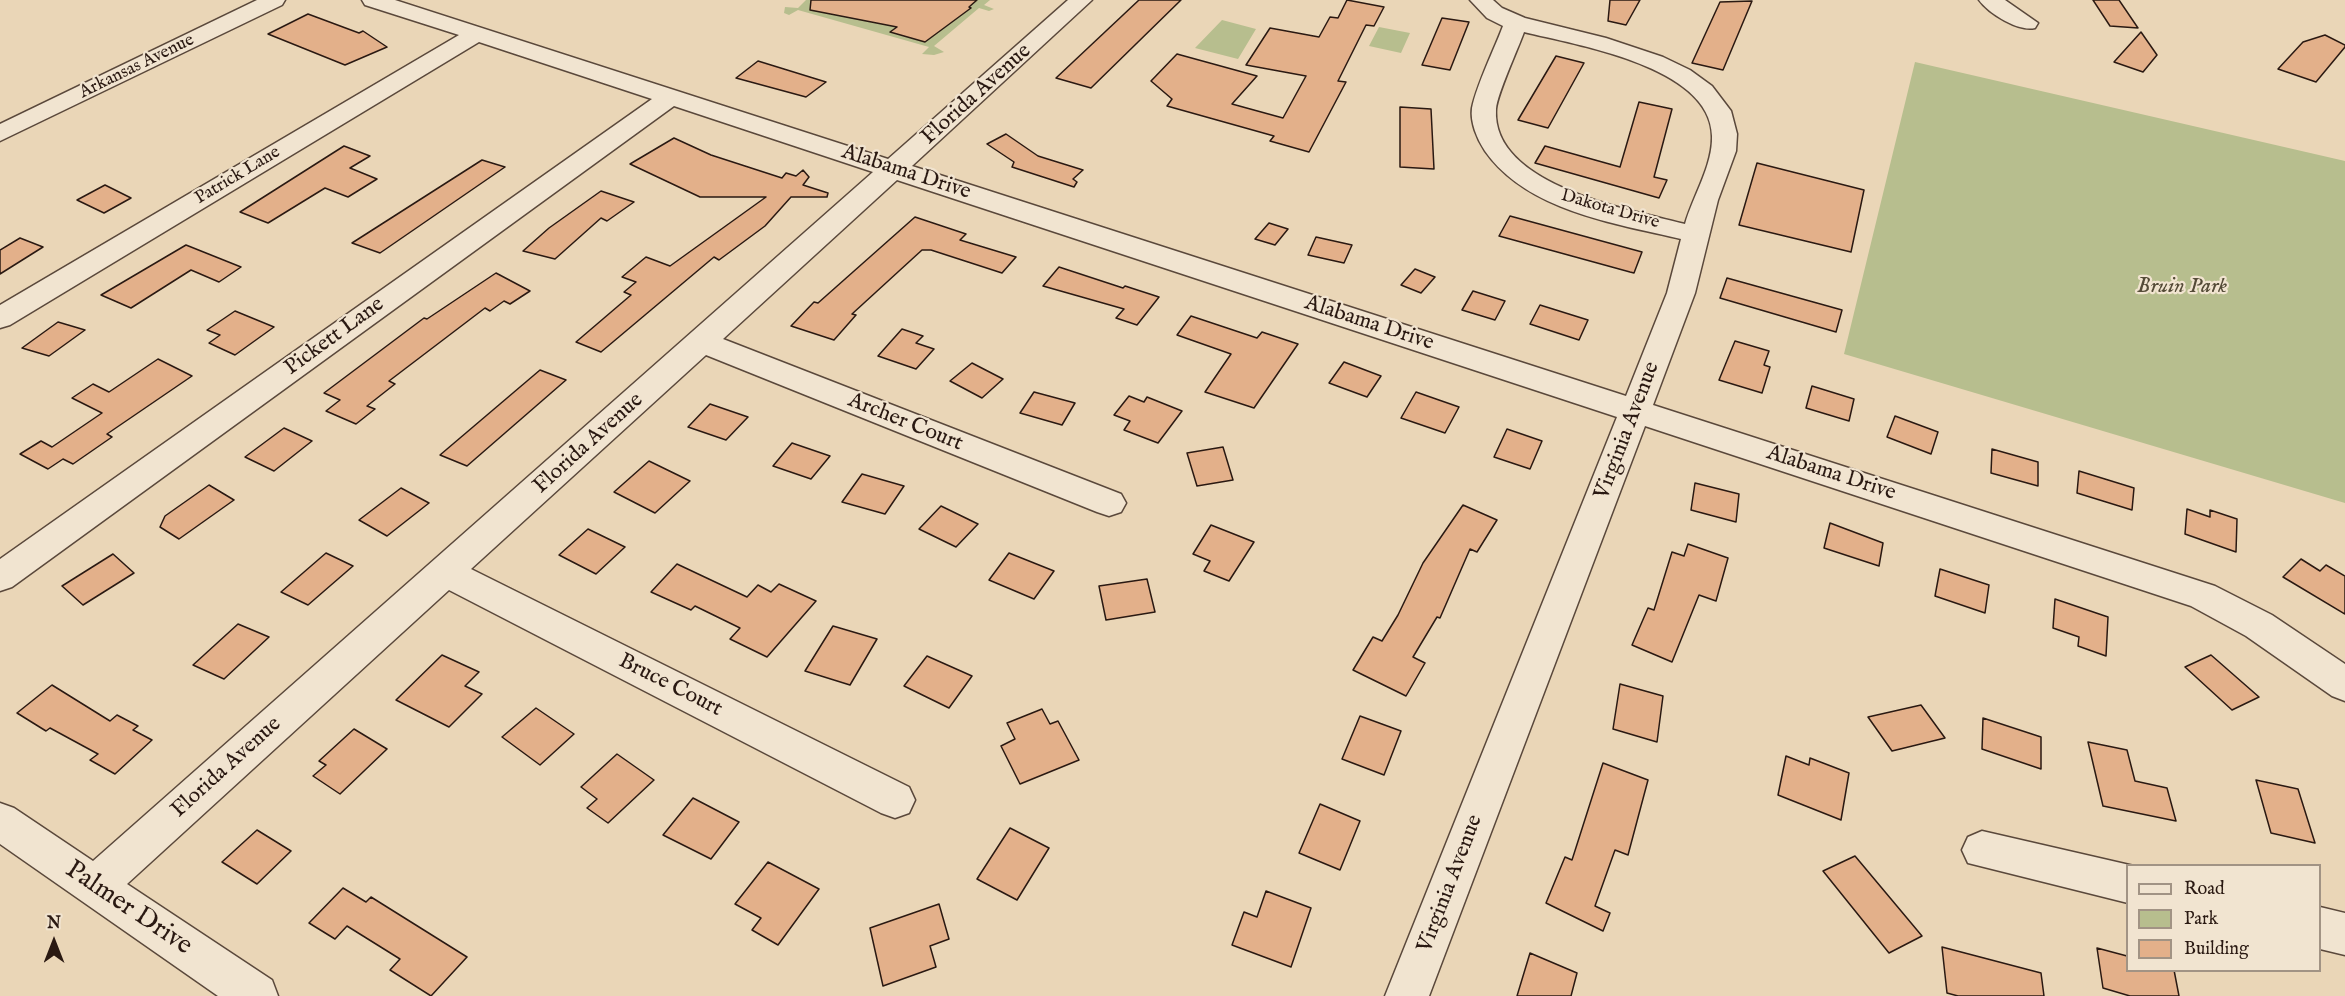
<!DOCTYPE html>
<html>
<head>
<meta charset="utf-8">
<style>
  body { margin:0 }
  #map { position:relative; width:2345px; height:996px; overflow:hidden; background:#ead6b7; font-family:"IM FELL English",serif }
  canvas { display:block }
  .legend { position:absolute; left:2126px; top:864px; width:195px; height:108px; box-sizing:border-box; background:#f1e4d0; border:2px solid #a19384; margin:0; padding:8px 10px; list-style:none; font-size:18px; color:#2a1912 }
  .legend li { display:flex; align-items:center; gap:12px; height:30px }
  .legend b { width:30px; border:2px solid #a19384 }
  .north { position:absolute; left:24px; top:912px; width:60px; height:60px; -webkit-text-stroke:4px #f1e4d0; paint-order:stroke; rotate:0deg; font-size:16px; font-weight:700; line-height:24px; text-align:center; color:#2a1912 }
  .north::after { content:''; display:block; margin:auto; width:21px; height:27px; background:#2a1912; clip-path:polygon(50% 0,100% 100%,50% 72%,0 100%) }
</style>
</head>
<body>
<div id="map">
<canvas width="2345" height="996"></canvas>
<ul class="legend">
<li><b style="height:8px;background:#f1e4d0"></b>Road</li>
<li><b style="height:16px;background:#b7be8e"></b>Park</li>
<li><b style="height:16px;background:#e3b08a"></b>Building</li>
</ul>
<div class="north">N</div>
</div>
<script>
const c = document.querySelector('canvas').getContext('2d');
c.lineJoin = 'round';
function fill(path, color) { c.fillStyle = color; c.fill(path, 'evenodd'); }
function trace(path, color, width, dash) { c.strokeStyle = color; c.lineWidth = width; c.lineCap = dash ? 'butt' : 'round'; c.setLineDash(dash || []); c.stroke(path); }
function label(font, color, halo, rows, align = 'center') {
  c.font = font + ' "IM FELL English",serif'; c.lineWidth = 4.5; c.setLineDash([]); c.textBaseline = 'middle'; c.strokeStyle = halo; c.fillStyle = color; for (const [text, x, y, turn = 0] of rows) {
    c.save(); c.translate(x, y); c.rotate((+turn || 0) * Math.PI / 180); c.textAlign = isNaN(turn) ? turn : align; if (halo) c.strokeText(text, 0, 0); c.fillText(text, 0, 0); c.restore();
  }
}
fill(new Path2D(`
  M806 0H826L903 22 891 33 925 42 971 8 969 7 973 0H990L984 5 994 9 989 11 979 8 934 46 944 52 934 55 922 54 929 47 798 10 789 15 784 13 785 7 798 8Z
  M1222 20 1256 29 1238 59 1195 48Z
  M1379 27 1410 33 1401 53 1369 46Z
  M1915 62 2345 161V503L1844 354Z`), '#b7be8e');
const building = new Path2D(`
  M811 0H977L969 7 971 8 925 42 890 32 897 27 810 10Z
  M1139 0H1181L1091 88 1056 78Z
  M1347 0 1384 7 1374 26 1366 25 1338 81 1346 82 1309 152 1270 141 1274 136 1167 106 1172 99 1151 81 1177 54 1257 76 1232 104 1283 118 1306 76 1246 65 1270 28 1319 37 1330 17 1338 18Z
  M1610 0H1640L1626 25 1608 21Z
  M2093 0H2119L2138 28 2110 26Z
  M1752 1 1723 70 1692 63 1720 2Z
  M308 14 359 33 363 31 387 47 345 65 268 34Z
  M1442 18 1469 22 1450 70 1422 65Z
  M2141 32 2157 55 2143 72 2114 62Z
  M2325 35 2345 45V47L2316 82 2278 69 2303 42Z
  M1556 56 1584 63 1548 128 1518 120Z
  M758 61 826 82 806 97 736 78Z
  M1639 102 1672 109 1654 177 1667 180 1659 198 1535 163 1545 146 1620 167Z
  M1400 107 1431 109 1434 169 1400 167Z
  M1006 134 1038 156 1083 170 1073 179 1077 182 1074 187 1012 167 1014 162 987 144Z
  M674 138 711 155 782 178 786 173 796 176 803 170 809 177 803 185 828 193 827 197H791L765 226 719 260 714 257 601 352 576 342 631 295 624 292 636 282 622 277 646 257 670 266 766 197H700L630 164Z
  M344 146 370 156 350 168 377 179 348 197 325 188 268 223 240 212Z
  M482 160 505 167 380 253 352 243Z
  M1757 163 1864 190 1851 252 1739 225Z
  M105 185 131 198 104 213 77 200Z
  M601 191 634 202 607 221 601 218 555 259 523 251 549 228Z
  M1510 216 1642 252 1634 273 1630 272 1499 236Z
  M915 217 966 234 960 240 1016 257 1002 273 931 250H922L852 314 856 315 834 340 791 326 814 302 818 303Z
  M1269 223 1288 229 1275 245 1255 239Z
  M1316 237 1352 245 1344 263 1308 255Z
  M20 238 43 247 0 274V250Z
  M186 245 241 267 219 282 191 270 131 308 101 295Z
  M1059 267 1123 288 1125 286 1159 297 1137 325 1116 318 1124 309 1043 286Z
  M1415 269 1435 277 1421 293 1401 285Z
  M496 273 530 291 510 304 504 301 490 311 485 308 389 381 395 384 367 406 375 409 356 424 326 411 340 400 324 393 424 318 427 319Z
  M1727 278 1842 310 1836 332 1720 298Z
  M1473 291 1505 301 1495 320 1462 310Z
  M1540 305 1588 320 1579 340 1530 324Z
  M235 311 274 327 235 355 209 343 220 335 207 330Z
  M1191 316 1257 338 1262 332 1298 344 1254 408 1205 392 1231 354 1177 335Z
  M58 322 85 330 49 356 22 348Z
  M902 329 923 336 916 343 934 349 916 369 878 356Z
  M1735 341 1769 351 1764 365 1770 367 1762 393 1719 380Z
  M158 359 192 376 107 434 112 437 73 464 63 459 48 469 20 454 41 441 52 447 102 413 72 398 93 384 109 392Z
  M1344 362 1381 376 1367 397 1329 383Z
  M972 363 1003 379 982 398 950 381Z
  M540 370 566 380 467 466 440 455Z
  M1812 386 1854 399 1849 421 1806 408Z
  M1034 392 1075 403 1062 425 1020 413Z
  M1416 392 1459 407 1445 433 1401 418Z
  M1129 396 1144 402 1147 397 1182 411 1158 443 1124 430 1130 421 1114 415Z
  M710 404 748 417 726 440 688 427Z
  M1895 416 1938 432 1931 454 1887 437Z
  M284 428 312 441 274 471 245 457Z
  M1507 429 1542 441 1530 469 1494 457Z
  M792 443 830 456 811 479 773 466Z
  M1223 447 1233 480 1197 486 1187 453Z
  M1992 449 2038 462V486L1991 473Z
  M649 461 690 481 655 513 614 492Z
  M2079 471 2134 488 2132 510 2077 493Z
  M862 474 904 486 885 514 842 502Z
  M1695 483 1739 494 1736 522 1691 510Z
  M209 485 234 500 179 539 160 527 165 516Z
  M401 488 429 503 387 536 359 520Z
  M1463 505 1497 520 1477 552 1470 549 1440 618 1437 617 1413 657 1425 663 1406 696 1353 670 1373 637 1382 641 1398 615 1423 563Z
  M941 506 978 524 956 547 919 529Z
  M2187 509 2210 517V510L2237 519 2236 552 2185 534Z
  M1830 523 1883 543 1879 566 1824 548Z
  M1211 525 1254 542 1229 581 1204 571 1210 561 1193 554Z
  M588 529 625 547 596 574 559 555Z
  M1688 544 1728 558 1716 601 1699 595 1672 662 1632 645 1648 608 1654 610 1672 552 1684 556Z
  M326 553 353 566 308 605 281 592Z
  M1009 553 1054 571 1034 599 989 580Z
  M113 554 134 573 83 605 62 586Z
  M2301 559 2320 571 2326 565 2345 576V614L2283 577Z
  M677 564 747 597 758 585 771 592 779 584 816 601 767 657 730 639 740 628 695 606 691 610 651 592Z
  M1940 569 1989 585 1985 613 1935 596Z
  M1147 579 1155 612 1106 620 1099 586Z
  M2055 599 2108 617 2106 656 2078 646 2079 637 2053 628Z
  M238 624 269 637 224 679 193 665Z
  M833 626 877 639 850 685 805 671Z
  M442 655 479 672 465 686 482 694 449 727 396 700Z
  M2211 655 2259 697 2232 710 2185 667Z
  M927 656 972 676 949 708 904 686Z
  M1620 684 1663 696 1657 742 1613 729Z
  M52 685 110 721 117 715 138 726 133 730 152 740 115 774 90 760 98 754 50 728 46 731 17 713Z
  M1921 705 1945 738 1892 751 1868 717Z
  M536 708 574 734 540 765 502 737Z
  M1042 709 1050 724 1058 721 1079 760 1020 784 1001 746 1015 739 1007 723Z
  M1360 716 1401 731 1384 775 1342 759Z
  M1983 718 2041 737V769L1982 749Z
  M354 729 387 749 340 794 313 776 326 765 319 761Z
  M2088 742 2127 750 2135 781 2167 788 2176 821 2103 806Z
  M617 754 654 780 608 823 587 808 597 799 581 787Z
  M1786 756 1809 765 1810 758 1849 773 1841 820 1778 795Z
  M1603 763 1648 780 1628 855 1615 850 1595 906 1610 913 1603 931 1546 903 1565 857 1572 860Z
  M2256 780 2298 789 2315 843 2271 833Z
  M693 798 739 822 711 859 663 835Z
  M1320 804 1360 821 1340 870 1299 853Z
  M1010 828 1049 848 1017 900 977 879Z
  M257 830 291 851 257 884 222 862Z
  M1855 856 1922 936 1889 953 1823 871Z
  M768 862 819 889 778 945 752 930 761 918 735 904Z
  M343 888 366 902 371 897 467 957 431 996 390 970 400 959 347 926 335 939 309 923Z
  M1266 891 1311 908 1291 967 1232 945 1244 912 1257 917Z
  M939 904 949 939 930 946 936 967 883 986 870 928Z
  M1942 947 2041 973 2044 996H1958L1947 993Z
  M2097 948 2127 956V970H2174L2179 996H2130L2103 988Z
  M1530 953 1577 973 1571 996H1517Z`);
fill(building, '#e3b08a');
trace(building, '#2a1912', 1.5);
const minor = new Path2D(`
  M257 0H285L282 5 0 141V124Z
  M362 0H395L888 159 1068 0H1092L912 166 1626 396 1667 293 1681 239C1614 223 1527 211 1485 151 1477 139 1470 122 1472 108 1477 84 1494 50 1503 26L1487 18 1470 0H1493L1502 8 1525 18 1606 38 1663 57 1690 70 1712 86 1731 111 1737 134 1736 151 1718 200 1695 293 1653 405 2215 586 2272 615 2345 664V701L2332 696 2246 636 2191 606 1645 426 1429 996H1385L1617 417 897 180 723 339 1121 494 1126 503 1121 512 1109 516 1097 512 706 355 471 569 909 787 915 800 909 813 895 818 881 813 449 590 127 884 272 980 278 996H218L0 844V803L14 808 93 861 873 172 674 106 12 587 0 591V559L652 99 479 42 10 325 0 328V305L459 35 365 5ZM1524 32C1576 45 1711 66 1712 136 1713 165 1693 196 1685 224 1631 210 1491 186 1496 109 1497 94 1518 49 1524 32Z
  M1979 0H2005L2038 23 2035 28C2019 32 1989 14 1979 0Z
  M1982 831 2134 866H2128V903L1968 863 1962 850 1968 837Z
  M2320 907 2345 913V955L2320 949Z`);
trace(minor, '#5a483b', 3);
fill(minor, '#f1e4d0');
label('18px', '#2a1912', '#f1e4d0', [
  ["Arkansas Avenue",137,67,-26],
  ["Patrick Lane",238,176,-31],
  ["Dakota Drive",1610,210,16]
]);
label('22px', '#2a1912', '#f1e4d0', [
  ["Florida Avenue",977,95,-42],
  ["Alabama Drive",906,173,18],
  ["Alabama Drive",1369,324,18],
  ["Pickett Lane",335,337,-36],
  ["Archer Court",905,423,22],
  ["Virginia Avenue",1628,431,-69],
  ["Florida Avenue",589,444,-42],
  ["Alabama Drive",1831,474,18],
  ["Bruce Court",670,686,27],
  ["Florida Avenue",227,768,-42],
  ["Virginia Avenue",1451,884,-69]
]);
label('italic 22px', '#544b37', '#f1e4d0', [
  ["Bruin Park",2182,287]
]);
label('27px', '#2a1912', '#f1e4d0', [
  ["Palmer Drive",128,909,34]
]);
</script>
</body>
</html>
